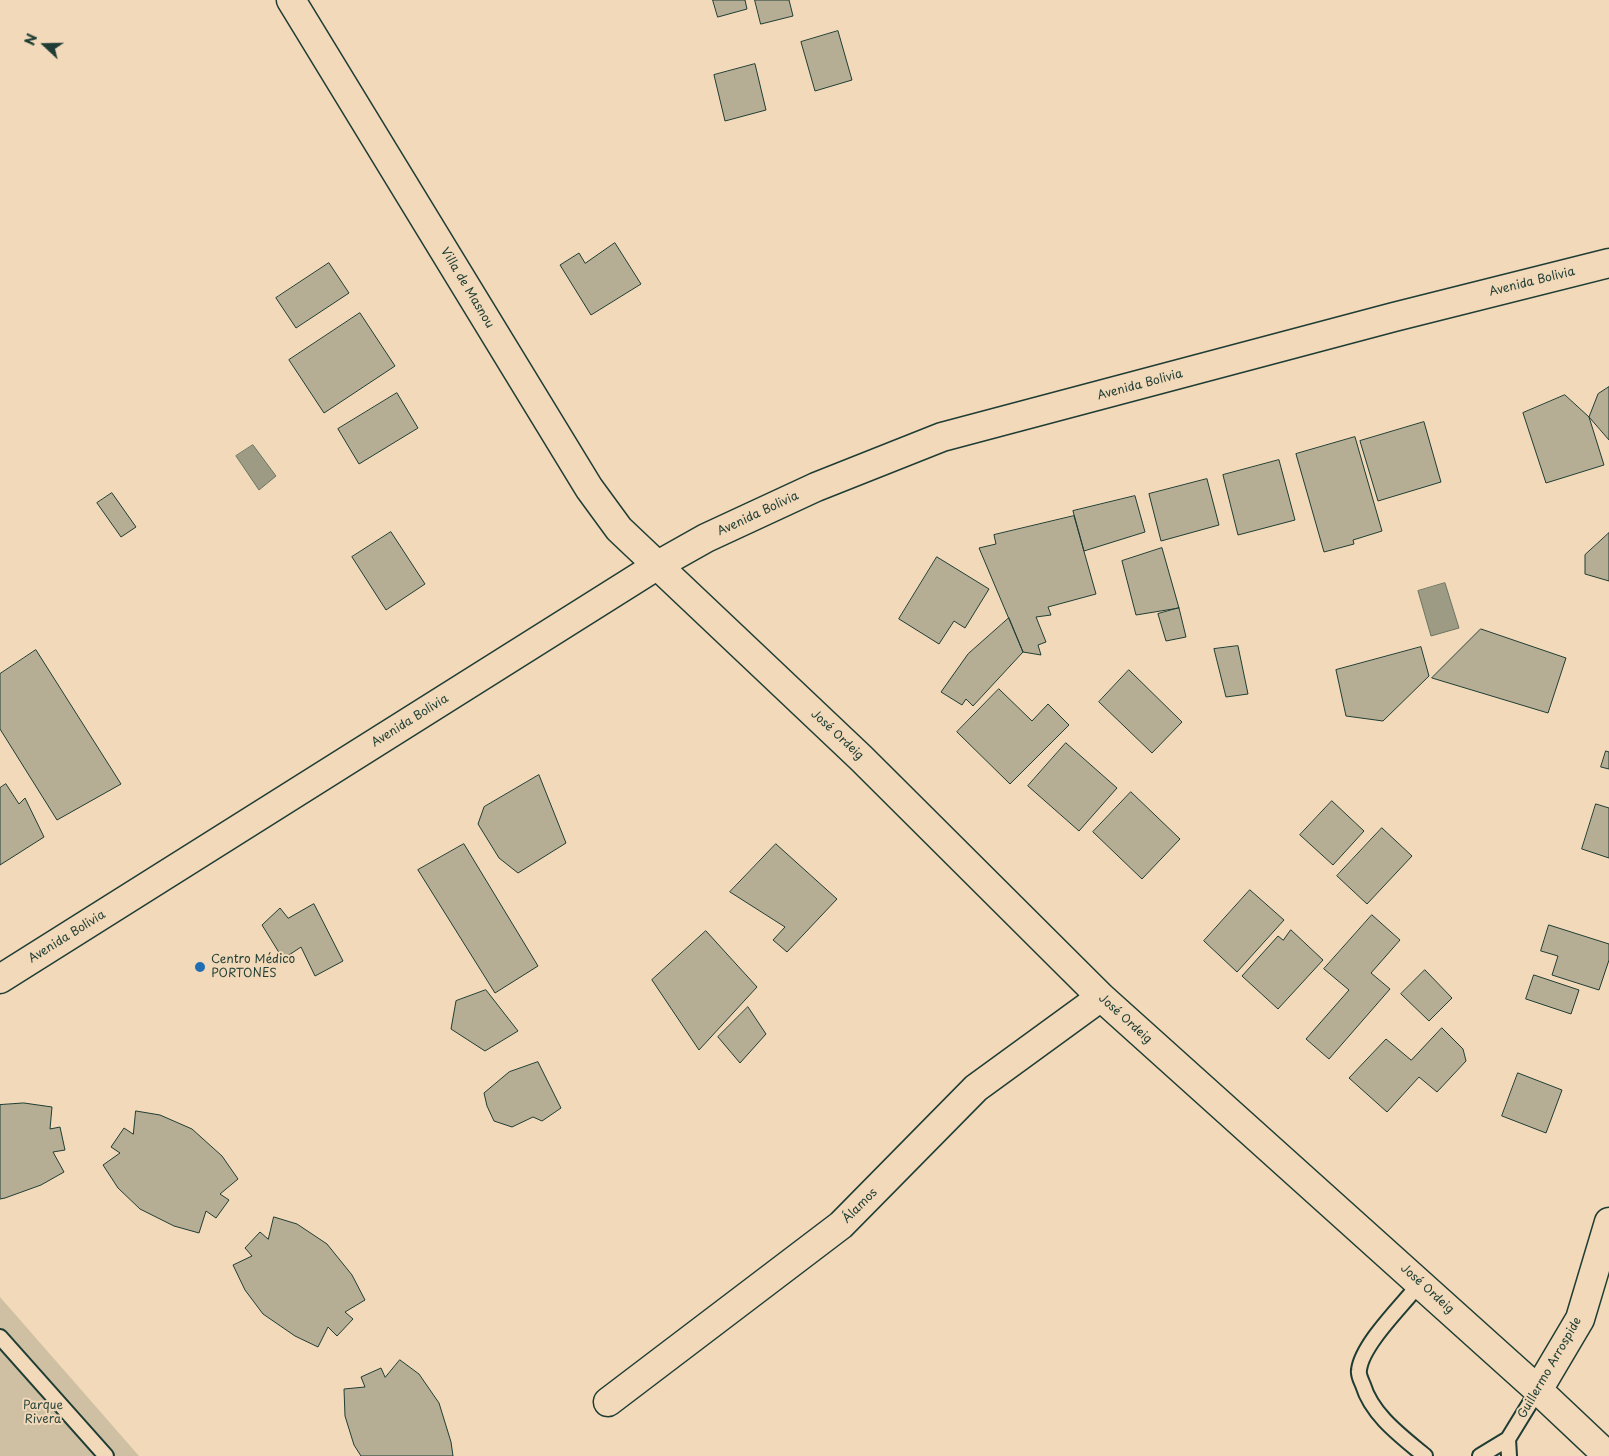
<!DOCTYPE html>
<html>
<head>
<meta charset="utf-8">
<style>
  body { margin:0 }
  #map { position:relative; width:1609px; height:1456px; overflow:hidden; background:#f1d9b9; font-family:"Playpen Sans",sans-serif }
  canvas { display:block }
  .north { position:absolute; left:20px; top:20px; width:50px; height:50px; -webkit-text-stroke:4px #f1d9b9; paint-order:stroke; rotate:291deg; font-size:14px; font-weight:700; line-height:20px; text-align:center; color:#1f3d34 }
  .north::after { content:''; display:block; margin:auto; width:18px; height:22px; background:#1f3d34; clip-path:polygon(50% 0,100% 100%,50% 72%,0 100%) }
</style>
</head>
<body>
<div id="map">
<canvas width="1609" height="1456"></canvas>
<div class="north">N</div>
</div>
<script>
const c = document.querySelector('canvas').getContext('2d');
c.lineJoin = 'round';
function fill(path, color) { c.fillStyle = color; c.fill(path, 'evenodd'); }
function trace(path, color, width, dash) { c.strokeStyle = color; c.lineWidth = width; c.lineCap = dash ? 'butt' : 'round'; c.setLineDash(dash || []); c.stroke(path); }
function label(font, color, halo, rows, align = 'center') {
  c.font = font + ' "Playpen Sans",sans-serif'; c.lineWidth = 4; c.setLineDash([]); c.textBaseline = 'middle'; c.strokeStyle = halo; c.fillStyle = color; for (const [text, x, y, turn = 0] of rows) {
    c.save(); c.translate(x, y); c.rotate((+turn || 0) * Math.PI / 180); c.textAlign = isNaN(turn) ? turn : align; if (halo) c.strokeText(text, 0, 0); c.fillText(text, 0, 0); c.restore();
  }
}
fill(new Path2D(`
  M0 1297 139 1456H0Z`), '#cfc0a3');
const water = new Path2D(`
  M253 445 276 476 259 490 236 456Z
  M1445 583 1459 628 1431 636 1418 591Z`);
fill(water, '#9e9b84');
trace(water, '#6b7564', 1);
const building = new Path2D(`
  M713 0H745L747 9 718 17Z
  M755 0H789L793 16 761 24Z
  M838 31 852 80 815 91 801 42Z
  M755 64 766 110 725 121 714 75Z
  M615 243 641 284 591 315 560 265 579 253 585 263Z
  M329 263 349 293 296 328 276 298Z
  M360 313 395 366 324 413 289 360Z
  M1609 387V440L1589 417 1598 394Z
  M397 393 418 428 359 464 338 429Z
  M1565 395 1589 417 1604 465 1546 483 1523 413Z
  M1424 422 1441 482 1378 501 1360 441Z
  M1355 437 1382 531 1353 540 1354 544 1324 552 1296 454Z
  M1279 460 1295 520 1238 535 1223 475Z
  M1207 479 1219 525 1161 541 1149 494Z
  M112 493 136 527 121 537 97 503Z
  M1135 496 1145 532 1084 551 1073 511Z
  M1074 516 1096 594 1048 607 1051 615 1036 617 1046 642 1038 645 1041 655 1023 652 979 548 996 544 994 535Z
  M391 532 425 584 386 610 352 557Z
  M1609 533V581L1585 574V555Z
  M1162 548 1179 608 1136 615 1122 561Z
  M937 557 989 589 965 628 954 621 939 644 899 619Z
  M1179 608 1186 637 1166 641 1158 614Z
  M1009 618 1023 652 973 706 966 699 962 705 941 692 968 654Z
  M1481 629 1566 658 1548 713 1432 678Z
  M1238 646 1248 694 1226 697 1214 649Z
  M1421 647 1429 676 1383 721 1346 716 1336 670Z
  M36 650 121 784 57 820 0 729V674Z
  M1129 670 1182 722 1152 753 1099 702Z
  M999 689 1032 721 1048 704 1069 725 1010 784 957 732Z
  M1066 743 1117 788 1079 831 1028 786Z
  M1606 751 1609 752V769L1601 767Z
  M539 775 566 843 518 873 499 858 478 824 484 807Z
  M6 784 19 804 25 798 44 837 0 865V788Z
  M1131 792 1180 839 1142 879 1093 832Z
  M1332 801 1364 831 1333 865 1300 835Z
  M1596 804 1609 808V858L1582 849Z
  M1382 828 1412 856 1367 904 1337 876Z
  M464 844 538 966 495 993 418 870Z
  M776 844 837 899 787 952 773 940 785 927 730 892Z
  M1250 890 1284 920 1237 972 1204 941Z
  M314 904 343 961 315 976 301 947 283 959 262 925 280 908 288 918Z
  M1372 915 1400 940 1371 973 1390 989 1329 1059 1306 1039 1349 990 1324 969Z
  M1549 925 1609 944V960L1599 990 1552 975 1558 956 1541 951Z
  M1291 930 1323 960 1278 1009 1242 976 1278 936 1283 940Z
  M706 931 757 987 699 1050 652 980Z
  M1425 970 1452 998 1429 1021 1401 994Z
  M1534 975 1579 990 1571 1014 1526 999Z
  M486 990 518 1031 485 1051 451 1029 456 1001Z
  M748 1007 766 1034 740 1063 718 1037Z
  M1442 1028 1463 1049 1466 1061 1437 1092 1419 1077 1387 1112 1349 1078 1386 1039 1411 1060Z
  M538 1062 561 1108 542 1121 533 1117 512 1127 494 1121 487 1106 484 1093 509 1072Z
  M1518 1073 1562 1090 1546 1133 1502 1116Z
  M24 1103 52 1107 50 1129 60 1127 65 1150 53 1152 64 1172 41 1185 5 1198 0 1199V1105Z
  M136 1111 160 1115 192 1129 222 1156 238 1179 220 1194 229 1200 216 1218 206 1211 199 1233 174 1226 140 1209 118 1188 103 1165 120 1153 111 1147 124 1128 133 1134Z
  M274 1217 297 1224 327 1244 352 1275 365 1300 345 1312 353 1319 337 1336 328 1327 318 1347 295 1336 263 1314 245 1290 233 1265 252 1256 245 1248 260 1232 268 1239Z
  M400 1360 419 1374 439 1403 451 1442 453 1456H361L354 1445 345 1416 344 1389 365 1387 361 1377 381 1368 385 1377Z`);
fill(building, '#b6ae94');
trace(building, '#1f3d34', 1);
const service = new Path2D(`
  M1420 1283C1403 1305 1362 1344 1359 1370 1358 1375 1361 1380 1363 1385 1372 1415 1401 1436 1425 1456
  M0 1337 106 1456
  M1480 1456 1508 1439
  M1509 1456 1508 1439 1538 1390`);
const minor = new Path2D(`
  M291 0 589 488 619 529 861 758 1101 997 1538 1390 1608 1456
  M1538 1390 1580 1319 1609 1222
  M608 1402 841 1225 976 1088 1101 997`);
const tertiary = new Path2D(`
  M0 979 658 565 706 538 816 487 942 437 1394 317 1609 263`);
trace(service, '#1f3d34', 18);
trace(minor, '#1f3d34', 31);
trace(tertiary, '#1f3d34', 31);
trace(service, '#f1d9b9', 14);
trace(minor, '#f1d9b9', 28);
trace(tertiary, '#f1d9b9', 28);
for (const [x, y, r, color] of [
  [200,967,6,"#1f6fb2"]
]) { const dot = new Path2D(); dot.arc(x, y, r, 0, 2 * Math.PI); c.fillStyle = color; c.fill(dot); trace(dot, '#f1d9b9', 2); }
label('12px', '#1f3d34', '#f1d9b9', [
  ["Avenida Bolivia",1532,282,-14],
  ["Villa de Masnou",467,288,59],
  ["Avenida Bolivia",1140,385,-15],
  ["Avenida Bolivia",758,514,-25],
  ["Avenida Bolivia",410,721,-32],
  ["José Ordeig",837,735,43],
  ["Avenida Bolivia",67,937,-32],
  ["José Ordeig",1125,1019,42],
  ["Álamos",860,1206,-45],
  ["José Ordeig",1427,1289,42],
  ["Guillermo Arrospide",1550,1368,-60]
]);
label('12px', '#1f3d34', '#f1d9b9', [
  ["Centro Médico",211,960],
  ["PORTONES",211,974]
], 'left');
label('12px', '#314a3f', '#f1d9b9', [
  ["Parque",43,1406],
  ["Rivera",43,1420]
]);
</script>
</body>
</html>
